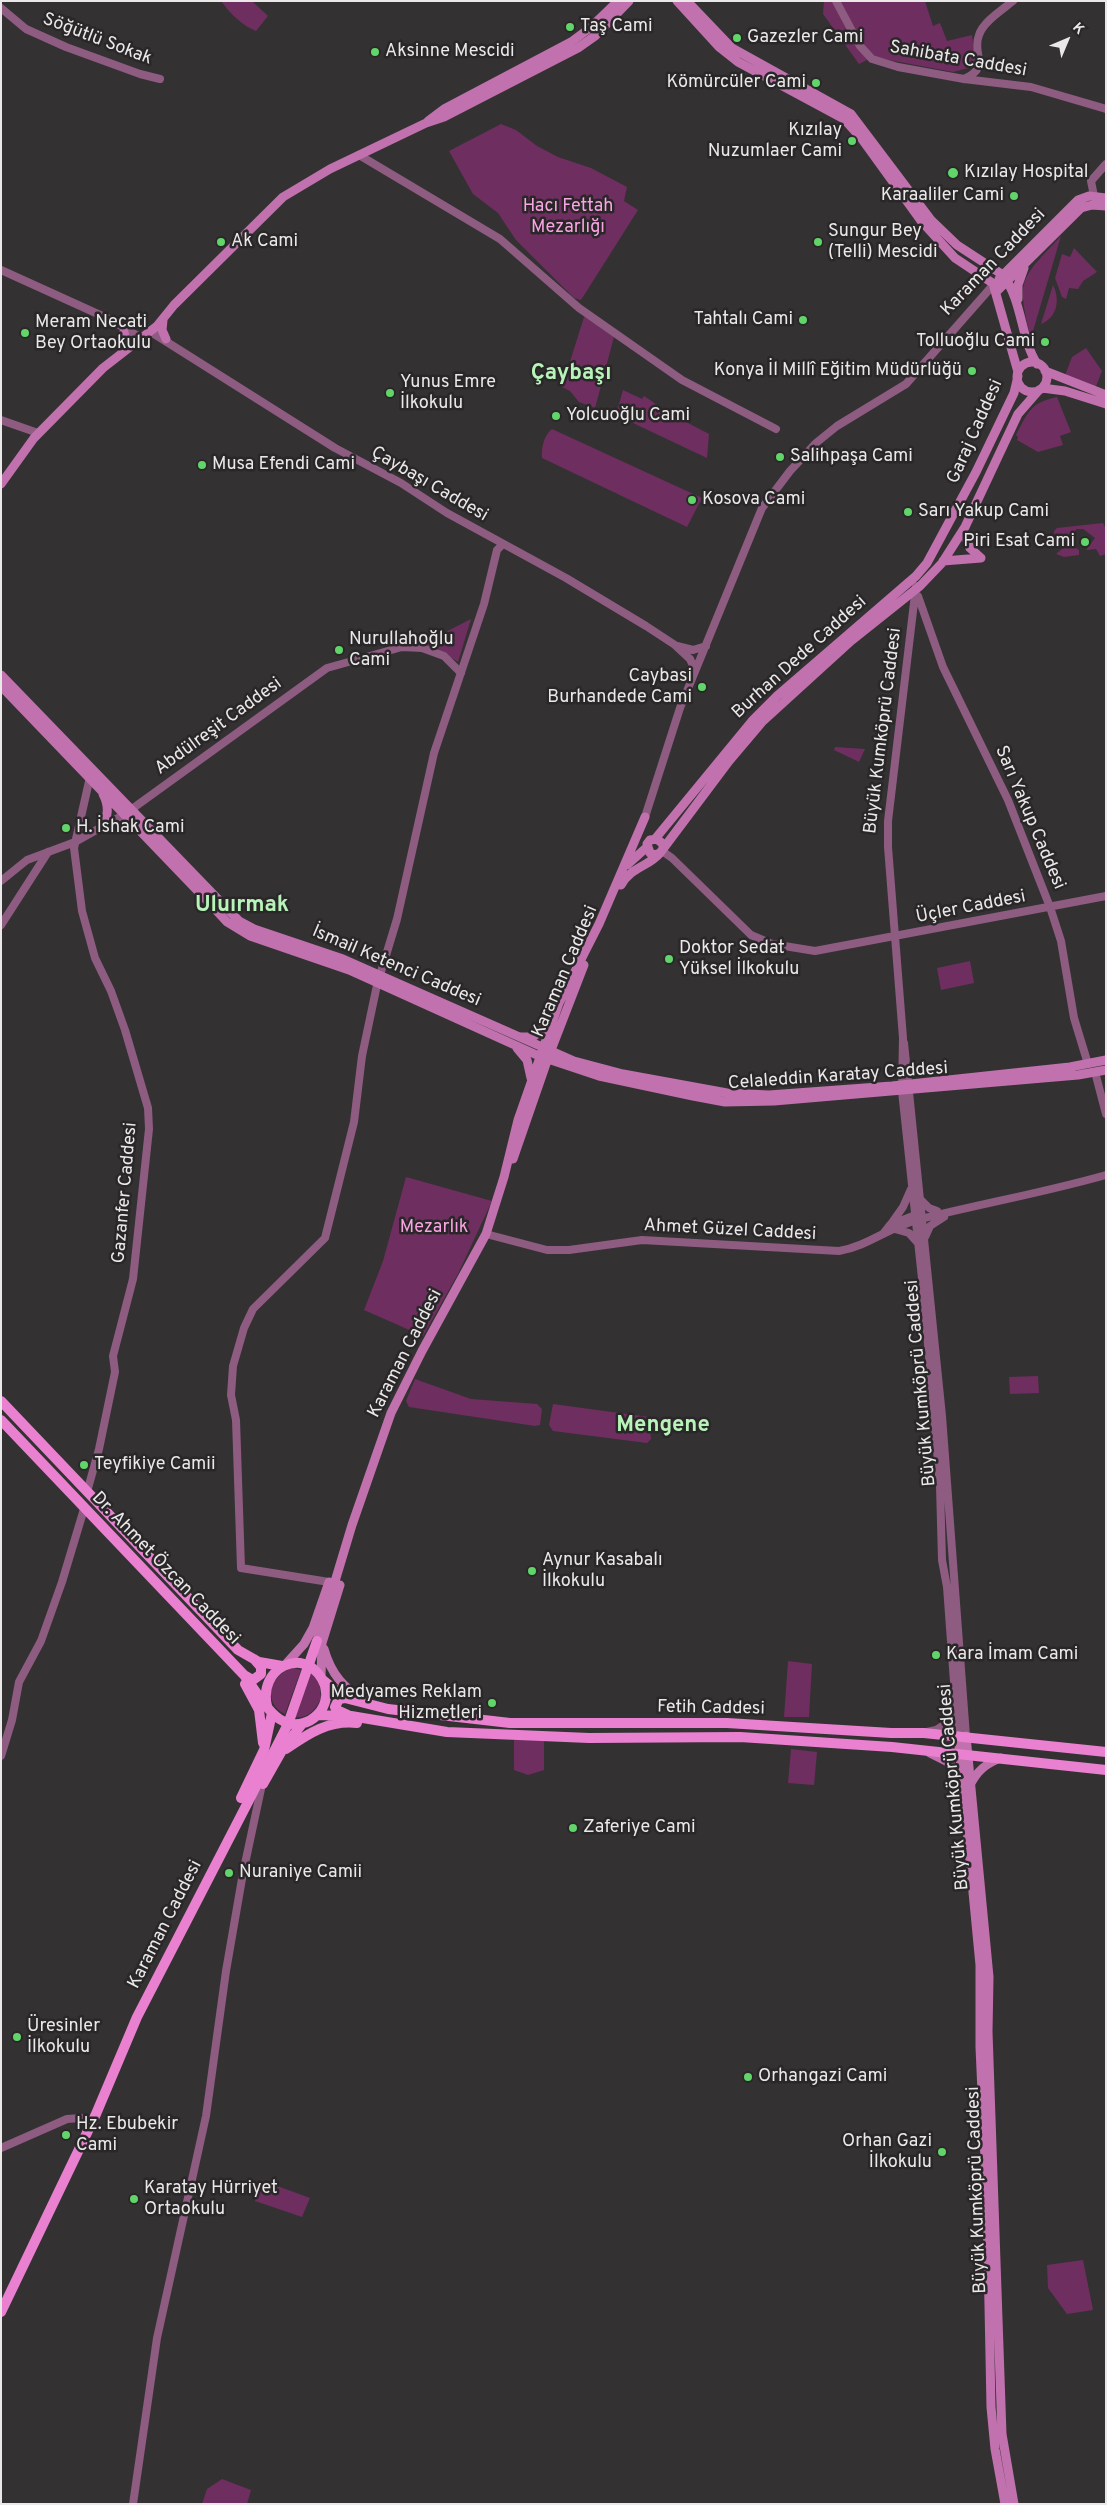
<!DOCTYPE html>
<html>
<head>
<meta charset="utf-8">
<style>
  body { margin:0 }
  #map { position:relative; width:1107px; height:2505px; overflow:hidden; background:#343133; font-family:Overpass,sans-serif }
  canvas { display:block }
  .frame { position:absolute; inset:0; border:2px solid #eae8e9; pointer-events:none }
  .north { position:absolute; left:1042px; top:15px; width:50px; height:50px; -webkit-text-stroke:4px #2a2729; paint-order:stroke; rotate:45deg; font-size:14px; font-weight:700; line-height:20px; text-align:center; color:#eae8e9 }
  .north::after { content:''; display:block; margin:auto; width:18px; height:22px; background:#eae8e9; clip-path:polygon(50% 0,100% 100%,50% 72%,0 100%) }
</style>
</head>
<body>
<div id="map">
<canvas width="1107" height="2505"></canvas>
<div class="frame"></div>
<div class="north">K</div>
</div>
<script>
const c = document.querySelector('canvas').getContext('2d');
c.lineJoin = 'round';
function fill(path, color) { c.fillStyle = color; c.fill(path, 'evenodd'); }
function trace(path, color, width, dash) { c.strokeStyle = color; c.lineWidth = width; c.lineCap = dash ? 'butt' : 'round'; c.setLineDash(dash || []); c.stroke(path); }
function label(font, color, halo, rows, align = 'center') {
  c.font = font + ' Overpass,sans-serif'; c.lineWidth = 5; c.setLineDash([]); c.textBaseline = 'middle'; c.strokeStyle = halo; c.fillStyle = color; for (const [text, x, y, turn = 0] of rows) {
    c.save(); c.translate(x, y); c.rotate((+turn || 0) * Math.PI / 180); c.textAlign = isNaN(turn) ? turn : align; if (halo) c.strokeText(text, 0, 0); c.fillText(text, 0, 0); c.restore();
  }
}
fill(new Path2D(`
  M221 1H252L268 16 256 31C241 25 230 13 221 1Z
  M824 1H925L933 26 940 23 947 41 972 35 976 66 953 72 873 57 859 64 823 14Z
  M501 124 516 130 537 146 558 157 591 168 627 187 624 201 638 210 581 300 574 298 516 240 498 213 473 194 449 151Z
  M1061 236 1031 338C1016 278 1020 280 1061 236Z
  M1074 248 1097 272 1083 281 1078 289 1069 288 1066 299 1062 297 1055 278 1062 254 1070 257Z
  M1053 285C1060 299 1058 317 1041 324Z
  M584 317 593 320 614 337 595 408 579 402 570 391 562 387Z
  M1086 348 1102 371 1095 389 1064 378 1072 357Z
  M623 390 642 399 644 396 669 413 709 434 707 458 616 415Z
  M1057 397 1071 432 1060 436 1063 445 1038 452 1017 440 1018 437 1016 435C1028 412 1030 403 1057 397Z
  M552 429 702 498 687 527 542 458C541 448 544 435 552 429Z
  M1103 523 1106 529V554L1100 556 1096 549 1086 550 1095 538 1083 529H1076L1070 544 1079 550V555L1064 557 1056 554 1063 548 1062 541 1055 542 1054 531 1057 528Z
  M471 619 458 662 443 653 424 646V643Z
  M835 747 865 749 859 762 834 750Z
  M970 961 974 983 941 990 937 968Z
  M406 1177 492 1201 458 1274 423 1336 364 1310 383 1261Z
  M1038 1376 1039 1393 1010 1394 1009 1377Z
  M415 1379 471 1399 537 1404 542 1409 540 1425 535 1426 409 1407 406 1401Z
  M553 1404 649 1417 651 1439 647 1443 553 1431 549 1425Z
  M788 1661 812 1664 809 1717H784Z
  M294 1668 301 1670 285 1714C261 1703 271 1672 294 1668Z
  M310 1672 319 1681 321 1698C315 1711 308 1719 293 1717Z
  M514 1740H544V1770L528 1775 514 1770Z
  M791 1749 817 1752 814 1785 788 1783Z
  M261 2180 310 2198 302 2217 255 2201Z
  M1083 2260 1093 2310 1067 2314 1048 2288 1047 2265Z
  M222 2479 251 2490 247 2504H202L207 2489Z`), '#6e2e60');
trace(new Path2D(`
  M836 1 860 46 872 59 898 67 964 79 1031 87 1106 109
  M1 8 26 29 66 47 140 74 160 79
  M964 79C992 66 971 55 979 35 983 22 1002 10 1013 1
  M359 155 500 239 579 308 682 380 776 429
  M1094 196 1091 181 1106 164
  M1 270 109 319 143 339
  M151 332 335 448 401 483 447 513 566 578 646 626 675 645 690 659 695 670
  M1 420 38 433
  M916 586 888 821V847L903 1038 902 1091 924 1297 940 1486 942 1560 947 1587 958 1736
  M918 596 943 667 1008 800 1050 907 1061 941 1074 1018 1088 1064
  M677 646 693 650 706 646
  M645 817 680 708 762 508 790 471 816 443 837 426 906 384 994 284
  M662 851 672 858 751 935 772 944 815 951 1106 896
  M1 881 27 860 75 842 125 814 327 668 402 647 422 648 444 656 461 673
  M1 925 48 852
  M904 1043 942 1416 966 1736
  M1095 1072 1106 1114
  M921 1200 929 1208 937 1211
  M891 1224 903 1207 911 1189
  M895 1229 909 1233 918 1243
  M486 1234 547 1250H569L642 1240 839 1251C868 1246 889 1227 917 1220 979 1204 1043 1193 1106 1175
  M883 1234 890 1225 918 1214
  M925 1237 930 1226 944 1217
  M87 1492 99 1449 115 1372 113 1356 133 1279 149 1129 148 1108 125 1030 111 991 95 958 82 911 74 848 90 777
  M329 1582 241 1568 236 1420 231 1395 233 1366 244 1328 253 1309 325 1238 354 1122 362 1056 377 985 397 919 434 753 484 604 497 550 503 544
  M927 1732 936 1730 956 1717
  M1 1756 12 1720 19 1682 41 1641 62 1582 84 1509
  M1 2148 67 2119 81 2118
  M133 2504 157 2338 206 2116 226 1971 243 1873 261 1789`), '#8e5b81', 8);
trace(new Path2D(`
  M677 1 719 47 738 62 844 119 862 139 922 222 955 258 994 284
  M687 1 732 48 851 114 931 220 957 245 1003 275C1023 302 1020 337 1037 364
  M428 121 444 109 571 42 590 28 618 1
  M999 279 1078 200 1089 196 1106 198
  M994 287 1018 372
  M996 292 1081 208 1092 205 1106 206
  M1018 299V285L1024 268
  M163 320 162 330 166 339
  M122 349 126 340 124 332
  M1017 377a15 15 0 1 1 30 0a15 15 0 1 1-30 0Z
  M1045 371 1106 395
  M1042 388 1065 391 1106 404
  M1 484 34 438 103 368 157 326 174 305 283 197 330 169 426 123 444 117 578 48 595 36 629 1
  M963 530 970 548 981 558
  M943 561 981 558
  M1 675 239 921 254 929 343 959 574 1061 623 1074 727 1093 769 1095 892 1086 1070 1067 1106 1060
  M1 686 214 908 227 922 250 936 349 970 539 1056 599 1076 693 1096 725 1102 774 1101 1078 1075 1106 1070
  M101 827C109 818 109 805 103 794
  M655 839 752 721 777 696 916 576 927 563 976 472 1014 393 1018 376
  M663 849V844L657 839 650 840 647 844 650 853 655 855 660 853 729 761 762 722 851 641 920 586 942 563 965 527 1018 414 1039 390
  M627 865 647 847
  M621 885C631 867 648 867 660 853
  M521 1037H533L549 1024
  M517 1048 527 1060 531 1078
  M513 1159 548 1058 584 965
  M317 1641 352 1525 391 1413 422 1351 486 1234 504 1177 518 1120 559 1003 599 924 645 817
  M324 1649C331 1674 344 1689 366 1701
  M285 1665 304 1644 313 1628 329 1582
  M321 1677 322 1643 340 1585
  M958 1736 980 1965V2047L987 2205 991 2407 995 2449 1005 2504
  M966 1736 989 1977 988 2032 1002 2434 1014 2504
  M930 1753 950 1763 959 1777
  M970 1785C977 1771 986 1763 1001 1758`), '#c171ad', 9);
trace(new Path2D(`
  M1 1401 238 1650 259 1662 282 1666
  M1 1420 244 1675C254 1688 269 1715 283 1721 309 1734 337 1704 322 1679 303 1646 258 1668 267 1706
  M244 1675 253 1680 261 1674V1667L254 1659
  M323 1680 345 1698 388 1709 510 1723H727L891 1733H924L1106 1752
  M245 1684 259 1710 263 1743
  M345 1698 339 1699 335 1707 337 1710 348 1715
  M318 1715 351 1716 447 1732 589 1738 740 1737 892 1747 1106 1770
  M286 1749C309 1733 329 1720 357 1723
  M263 1784 284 1747 302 1724
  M241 1798 264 1750 272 1713
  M1 2312 96 2114 137 2017 263 1773`), '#e980d0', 10);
trace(new Path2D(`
  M263 1773 288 1724 317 1641`), '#e980d0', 10);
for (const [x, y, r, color] of [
  [570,27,5,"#61d56a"],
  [737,38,5,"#61d56a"],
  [375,52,5,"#61d56a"],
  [816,83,5,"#61d56a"],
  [852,141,5,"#61d56a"],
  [953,173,6,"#61d56a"],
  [1014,196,5,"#61d56a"],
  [221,242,5,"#61d56a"],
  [818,242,5,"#61d56a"],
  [803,320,5,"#61d56a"],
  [25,333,5,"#61d56a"],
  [1045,342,5,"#61d56a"],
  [972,371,5,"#61d56a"],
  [390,393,5,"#61d56a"],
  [556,416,5,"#61d56a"],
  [780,457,5,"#61d56a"],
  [202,465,5,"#61d56a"],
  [692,500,5,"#61d56a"],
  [908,512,5,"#61d56a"],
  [1085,542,5,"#61d56a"],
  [339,650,5,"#61d56a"],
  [702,687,5,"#61d56a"],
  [66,828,5,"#61d56a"],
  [669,959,5,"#61d56a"],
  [84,1465,5,"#61d56a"],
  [532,1571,5,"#61d56a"],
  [936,1655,5,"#61d56a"],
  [492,1703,5,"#61d56a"],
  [573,1828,5,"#61d56a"],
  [229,1873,5,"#61d56a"],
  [17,2037,5,"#61d56a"],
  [748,2077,5,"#61d56a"],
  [66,2135,5,"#61d56a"],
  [942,2152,5,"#61d56a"],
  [134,2199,5,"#61d56a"]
]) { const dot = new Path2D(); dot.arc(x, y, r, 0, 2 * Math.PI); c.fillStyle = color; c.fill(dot); trace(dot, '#2a2729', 2); }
label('18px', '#eae8e9', '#2a2729', [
  ["Taş Cami",580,27],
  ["Gazezler Cami",747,38],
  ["Aksinne Mescidi",385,52],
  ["Kömürcüler Cami",806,83,"right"],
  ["Kızılay",842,131,"right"],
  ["Nuzumlaer Cami",842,152,"right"],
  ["Kızılay Hospital",964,173],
  ["Karaaliler Cami",1004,196,"right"],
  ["Sungur Bey",828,232],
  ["(Telli) Mescidi",828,253],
  ["Ak Cami",231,242],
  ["Tahtalı Cami",793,320,"right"],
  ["Meram Necati",35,323],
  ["Bey Ortaokulu",35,344],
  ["Tolluoğlu Cami",1035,342,"right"],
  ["Konya İl Millî Eğitim Müdürlüğü",962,371,"right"],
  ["Yunus Emre",400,383],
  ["İlkokulu",400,404],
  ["Yolcuoğlu Cami",566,416],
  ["Salihpaşa Cami",790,457],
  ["Musa Efendi Cami",212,465],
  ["Kosova Cami",702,500],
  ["Sarı Yakup Cami",918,512],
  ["Piri Esat Cami",1075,542,"right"],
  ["Nurullahoğlu",349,640],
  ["Cami",349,661],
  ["Caybasi",692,677,"right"],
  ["Burhandede Cami",692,698,"right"],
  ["H. İshak Cami",76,828],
  ["Doktor Sedat",679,949],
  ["Yüksel İlkokulu",679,970],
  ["Teyfikiye Camii",94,1465],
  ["Aynur Kasabalı",542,1561],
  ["İlkokulu",542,1582],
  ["Kara İmam Cami",946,1655],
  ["Medyames Reklam",482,1693,"right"],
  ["Hizmetleri",482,1714,"right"],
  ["Zaferiye Cami",583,1828],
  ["Nuraniye Camii",239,1873],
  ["Üresinler",27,2027],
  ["İlkokulu",27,2048],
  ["Orhangazi Cami",758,2077],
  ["Hz. Ebubekir",76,2125],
  ["Cami",76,2146],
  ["Orhan Gazi",932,2142,"right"],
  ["İlkokulu",932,2163,"right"],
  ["Karatay Hürriyet",144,2189],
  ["Ortaokulu",144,2210]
], 'left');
label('18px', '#eae8e9', '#2a2729', [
  ["Söğütlü Sokak",97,40,21],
  ["Sahibata Caddesi",958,60,10],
  ["Karaman Caddesi",994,263,-46],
  ["Garaj Caddesi",976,432,-66],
  ["Çaybaşı Caddesi",429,485,30],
  ["Burhan Dede Caddesi",800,658,-42],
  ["Abdülreşit Caddesi",219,727,-36],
  ["Büyük Kumköprü Caddesi",884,731,-83],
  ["Sarı Yakup Caddesi",1029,818,67],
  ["Üçler Caddesi",971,908,-11],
  ["İsmail Ketenci Caddesi",396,967,23],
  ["Karaman Caddesi",566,972,-67],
  ["Celaleddin Karatay Caddesi",838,1077,-4],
  ["Gazanfer Caddesi",126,1193,-85],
  ["Ahmet Güzel Caddesi",730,1231,3],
  ["Karaman Caddesi",406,1354,-63],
  ["Büyük Kumköprü Caddesi",922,1383,-95],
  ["Dr. Ahmet Özcan Caddesi",165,1569,46],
  ["Fetih Caddesi",711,1709,1],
  ["Büyük Kumköprü Caddesi",955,1787,-95],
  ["Karaman Caddesi",166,1925,-63],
  ["Büyük Kumköprü Caddesi",978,2190,-92]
]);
label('18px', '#f9a4e3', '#2a2729', [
  ["Hacı Fettah",568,207],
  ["Mezarlığı",568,228],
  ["Mezarlık",434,1228]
]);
label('bold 22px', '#b8f4b9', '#2a2729', [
  ["Çaybaşı",571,375],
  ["Uluırmak",242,907],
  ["Mengene",663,1427]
]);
</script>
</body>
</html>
